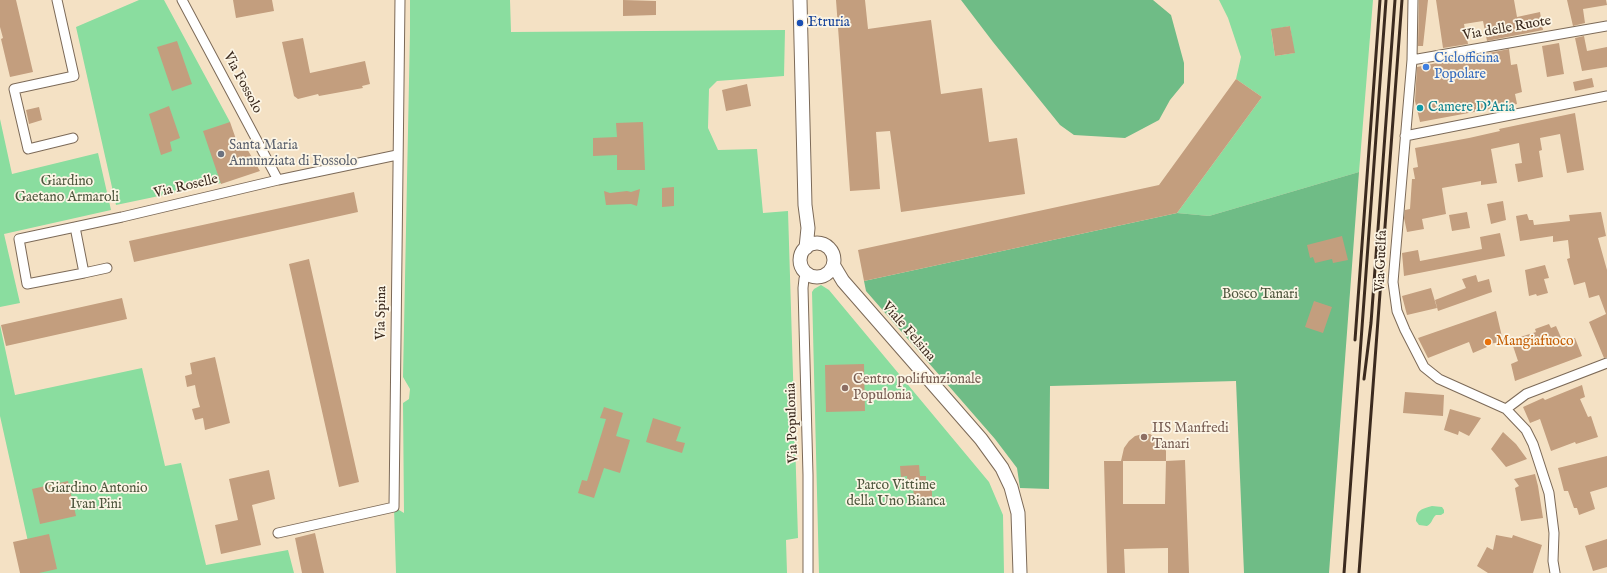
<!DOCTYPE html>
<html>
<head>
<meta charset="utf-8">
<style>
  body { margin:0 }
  canvas { display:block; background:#f4e1c4 }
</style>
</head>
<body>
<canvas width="1607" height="573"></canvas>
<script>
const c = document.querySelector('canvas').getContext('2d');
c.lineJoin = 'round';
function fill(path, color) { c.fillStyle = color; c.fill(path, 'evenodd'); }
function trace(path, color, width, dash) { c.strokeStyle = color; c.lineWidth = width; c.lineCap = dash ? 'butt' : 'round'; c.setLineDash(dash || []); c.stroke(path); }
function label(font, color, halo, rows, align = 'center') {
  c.font = font + ' "IM FELL English",serif'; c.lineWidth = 3.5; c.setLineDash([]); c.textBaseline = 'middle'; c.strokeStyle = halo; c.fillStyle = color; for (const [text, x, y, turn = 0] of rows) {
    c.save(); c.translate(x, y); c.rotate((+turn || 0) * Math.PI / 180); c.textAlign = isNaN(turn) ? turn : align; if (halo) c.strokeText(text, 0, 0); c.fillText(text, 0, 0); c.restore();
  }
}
fill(new Path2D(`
  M139 0H164L230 122 221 183 116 205 76 27Z
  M410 0H510L511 32 785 30 784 76 717 81 709 89 708 128 718 150 757 149 763 213 788 211 798 538 786 540 787 573H396L394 507 404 513 403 403 409 399 410 389 403 377 410 32Z
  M1219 0H1373L1359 172 1209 216 1177 213 1262 97 1236 79 1241 57 1228 18ZM1290 26 1294 53 1275 56 1271 30Z
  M0 119 12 174 98 153 111 210 4 234 20 303 0 307Z
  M821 285 829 290 989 482 1003 515 1004 573H819L812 292 814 289Z
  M0 325 15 395 142 368 165 466 181 463 206 565 288 550 294 573H35L0 416Z
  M1432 506 1442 507 1444 510V513L1441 515H1436C1432 518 1432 524 1427 526L1419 525 1416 521C1417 509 1422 509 1432 506Z`), '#8add9f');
fill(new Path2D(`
  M961 0H1153L1171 15 1184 63V83L1170 100 1159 120 1125 138 1074 135 1060 125 993 42Z
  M1359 172 1329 573H1244L1236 381 1050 386 1049 489 1020 488 1017 468 995 439 866 291 864 281 1177 213 1209 216Z`), '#6fbc86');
fill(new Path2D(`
  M0 0H16L33 72 10 77 1 39 3 38 0 27Z
  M233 0H272L274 11 236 18Z
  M623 0 656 1V15L623 16Z
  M836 0H865L868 29 931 20 941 94 982 88 989 142 1017 138 1025 194 901 212 890 131 876 132 880 189 850 191Z
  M1419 0H1428L1423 46H1418Z
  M1436 0H1514L1517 17 1540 12 1543 30 1487 41 1483 21 1464 24 1468 44 1443 48Z
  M1567 0H1606L1607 5 1583 9 1585 23 1573 26Z
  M1290 26 1295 53 1275 56 1271 29Z
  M1584 36 1587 51 1607 47V67L1582 71 1575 38Z
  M303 38 310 73 365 61 370 84 362 86 363 88 319 96 318 94 298 99 294 96 282 42Z
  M177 41 192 84 172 91 157 47Z
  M1559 43 1564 74 1547 77 1542 46Z
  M1509 49 1511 65 1517 64 1522 92 1515 94 1517 104 1420 122 1415 101 1417 67Z
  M1592 78 1594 87 1575 91 1573 82Z
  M1236 79 1262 97 1177 213 864 281 858 250 1159 185Z
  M747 84 751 106 726 111 722 90Z
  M169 106 180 138 170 142 172 151 161 155 149 114Z
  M39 107 42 120 29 124 26 110Z
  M1575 113 1584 170 1567 173 1560 134 1540 138 1542 150 1539 151 1543 177 1518 182 1515 164 1522 163 1519 143 1491 149 1497 183 1481 185V181L1442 188 1446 214 1422 219 1424 229 1407 232 1404 218 1405 210 1410 209 1412 179H1415L1413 168 1418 167 1415 148 1469 138 1500 131 1499 129Z
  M230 122 238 145 243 142 260 171 221 184 203 131Z
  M643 122 645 170H617V155L593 156V138L617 137 616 123Z
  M674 187V206L662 207V188Z
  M640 189 637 206 631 204 606 205 604 191 610 193 627 191 631 192Z
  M354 192 358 212 134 262 129 241Z
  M1503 201 1506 220 1491 224 1487 204Z
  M1467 212 1470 228 1452 231 1449 215Z
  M1601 212 1606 236 1598 238 1607 270V357L1604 358 1589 322 1606 314 1599 295 1589 298 1585 282 1574 285 1567 259 1570 258 1568 240 1553 242V236L1520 241 1516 216 1527 214 1529 220H1533L1534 225 1570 221 1569 215Z
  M1500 233 1505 256 1404 276 1402 253 1418 250 1420 261 1482 249 1480 237Z
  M1342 236 1348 260 1333 263 1332 259 1315 263 1313 257 1310 258 1307 245Z
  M309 259 359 482 339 487 289 264Z
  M1545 265 1549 278 1544 279 1548 293 1537 296 1536 294 1529 296 1525 270Z
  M1476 275 1478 282 1489 279 1492 292 1438 311 1435 300 1466 288 1462 279Z
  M1431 288 1437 308 1407 315 1402 296Z
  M122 298 127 319 6 346 1 325Z
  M1314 301 1332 307 1323 333 1305 327Z
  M1496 311 1503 341 1486 345 1487 347 1473 353 1469 342 1428 358 1418 338Z
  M1549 324 1551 328 1556 326 1563 342 1575 338 1582 356 1515 381 1511 364 1518 361 1511 340 1536 332 1535 329Z
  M215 357 230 423 205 430 203 418 195 420 192 409 200 407 197 396 195 385 187 387 185 376 192 374 190 363Z
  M864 364 865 411 826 412 825 365Z
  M1582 385 1585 397 1580 399 1588 417 1591 416 1598 437 1576 444 1575 442 1551 451 1540 419 1530 423 1523 407 1543 398 1545 400Z
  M1405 392 1444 395 1443 416 1403 413Z
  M604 407 623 413 616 436 630 440 620 473 604 468 594 498 578 493 582 480 587 481 606 419 600 418Z
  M1450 409 1481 418 1469 436 1459 431 1458 435 1444 430Z
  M653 418 681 427 676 441 685 443 682 453 646 442Z
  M1503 432 1516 444 1527 459 1506 467 1491 449Z
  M1143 434H1150L1162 442 1166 451V461L1185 460 1189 573H1168V548L1124 549 1125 573H1107L1104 461H1121L1124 448 1129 441 1135 436ZM1123 461H1166L1165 504H1123Z
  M1607 456V487L1590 492 1595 509 1579 515 1577 508H1574L1568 491H1564L1558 468Z
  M919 465 920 476H926V487H932V497L914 498 913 487 907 488V476L901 477 900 466Z
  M269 470 275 499 252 505 261 545 221 554 215 525 238 520 229 479Z
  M1535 474 1538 486 1543 518 1521 521 1515 488 1519 486 1514 479Z
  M68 481 76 516 40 524 32 489Z
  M315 533 324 573H302L295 538Z
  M49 534 57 569 39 573H20L13 542Z
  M1496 535 1512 538 1513 535 1542 545 1533 573H1488L1477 566 1487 547 1493 550Z
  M1607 539V567L1593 571 1585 546Z`), '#c39e7e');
const street = new Path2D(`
  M57 0 74 76 14 89 28 149 73 138
  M182 0 278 180
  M1413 0 1412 60 1393 282 1397 311 1405 330 1424 367 1439 379 1506 409 1526 430 1533 444 1549 493 1554 533 1553 561 1555 573
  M1412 60 1607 26
  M1405 136 1607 96
  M75 227 84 273 27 284 19 239 122 217 278 180 397 155
  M84 273 107 268
  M806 273 804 279 803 288 808 475V573
  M1506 409 1526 394 1607 363
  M278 533 394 507 400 0`);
const secondary = new Path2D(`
  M800 0 805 205 808 228 806 248
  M800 260a17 17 0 1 1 34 0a17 17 0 1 1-34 0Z
  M834 266 843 281 981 439 1002 468 1011 487 1018 513 1020 573`);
trace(street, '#7c6a58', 11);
trace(secondary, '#7c6a58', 15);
trace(street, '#fff', 9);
trace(secondary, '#fff', 13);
trace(new Path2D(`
  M1355 340 1380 0
  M1364 379 1371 323 1395 0
  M1344 573 1386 0
  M1359 573 1402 0`), '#3b2a1e', 3);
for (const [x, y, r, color] of [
  [800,23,4,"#1a4fb4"],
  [1426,67,4,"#3f7fe0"],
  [1420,108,4,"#0f9aa8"],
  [221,154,4,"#6b7280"],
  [1488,342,4,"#e8710a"],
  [845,388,4,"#8d6e63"],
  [1144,437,4,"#8d6e63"]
]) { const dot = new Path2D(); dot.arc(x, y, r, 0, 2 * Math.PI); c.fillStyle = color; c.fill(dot); trace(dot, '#fcf5e5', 1.5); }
label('14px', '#164399', '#fcf5e5', [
  ["Etruria",808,23]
], 'left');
label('14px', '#3b2a1e', '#fcf5e5', [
  ["Via delle Ruote",1507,29,-10],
  ["Via Fossolo",242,83,62],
  ["Via Roselle",186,187,-13],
  ["Via Guelfa",1382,261,-88],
  ["Via Spina",382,313,-89],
  ["Viale Felsina",908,332,49],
  ["Via Populonia",793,423,-92]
]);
label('14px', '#366cbe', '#fcf5e5', [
  ["Ciclofficina",1434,59],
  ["Popolare",1434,75]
], 'left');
label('14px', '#0d838f', '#fcf5e5', [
  ["Camere D'Aria",1428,108]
], 'left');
label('14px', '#5b616d', '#fcf5e5', [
  ["Santa Maria",229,146],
  ["Annunziata di Fossolo",229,162]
], 'left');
label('14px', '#4f573e', '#fcf5e5', [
  ["Giardino",67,182],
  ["Gaetano Armaroli",67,198],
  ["Bosco Tanari",1260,295],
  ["Parco Vittime",896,486],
  ["della Uno Bianca",896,502],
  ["Giardino Antonio",96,489],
  ["Ivan Pini",96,505]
]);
label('14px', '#c56008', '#fcf5e5', [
  ["Mangiafuoco",1496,342]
], 'left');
label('14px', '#785e54', '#fcf5e5', [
  ["Centro polifunzionale",853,380],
  ["Populonia",853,396],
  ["IIS Manfredi",1152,429],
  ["Tanari",1152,445]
], 'left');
</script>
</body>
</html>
